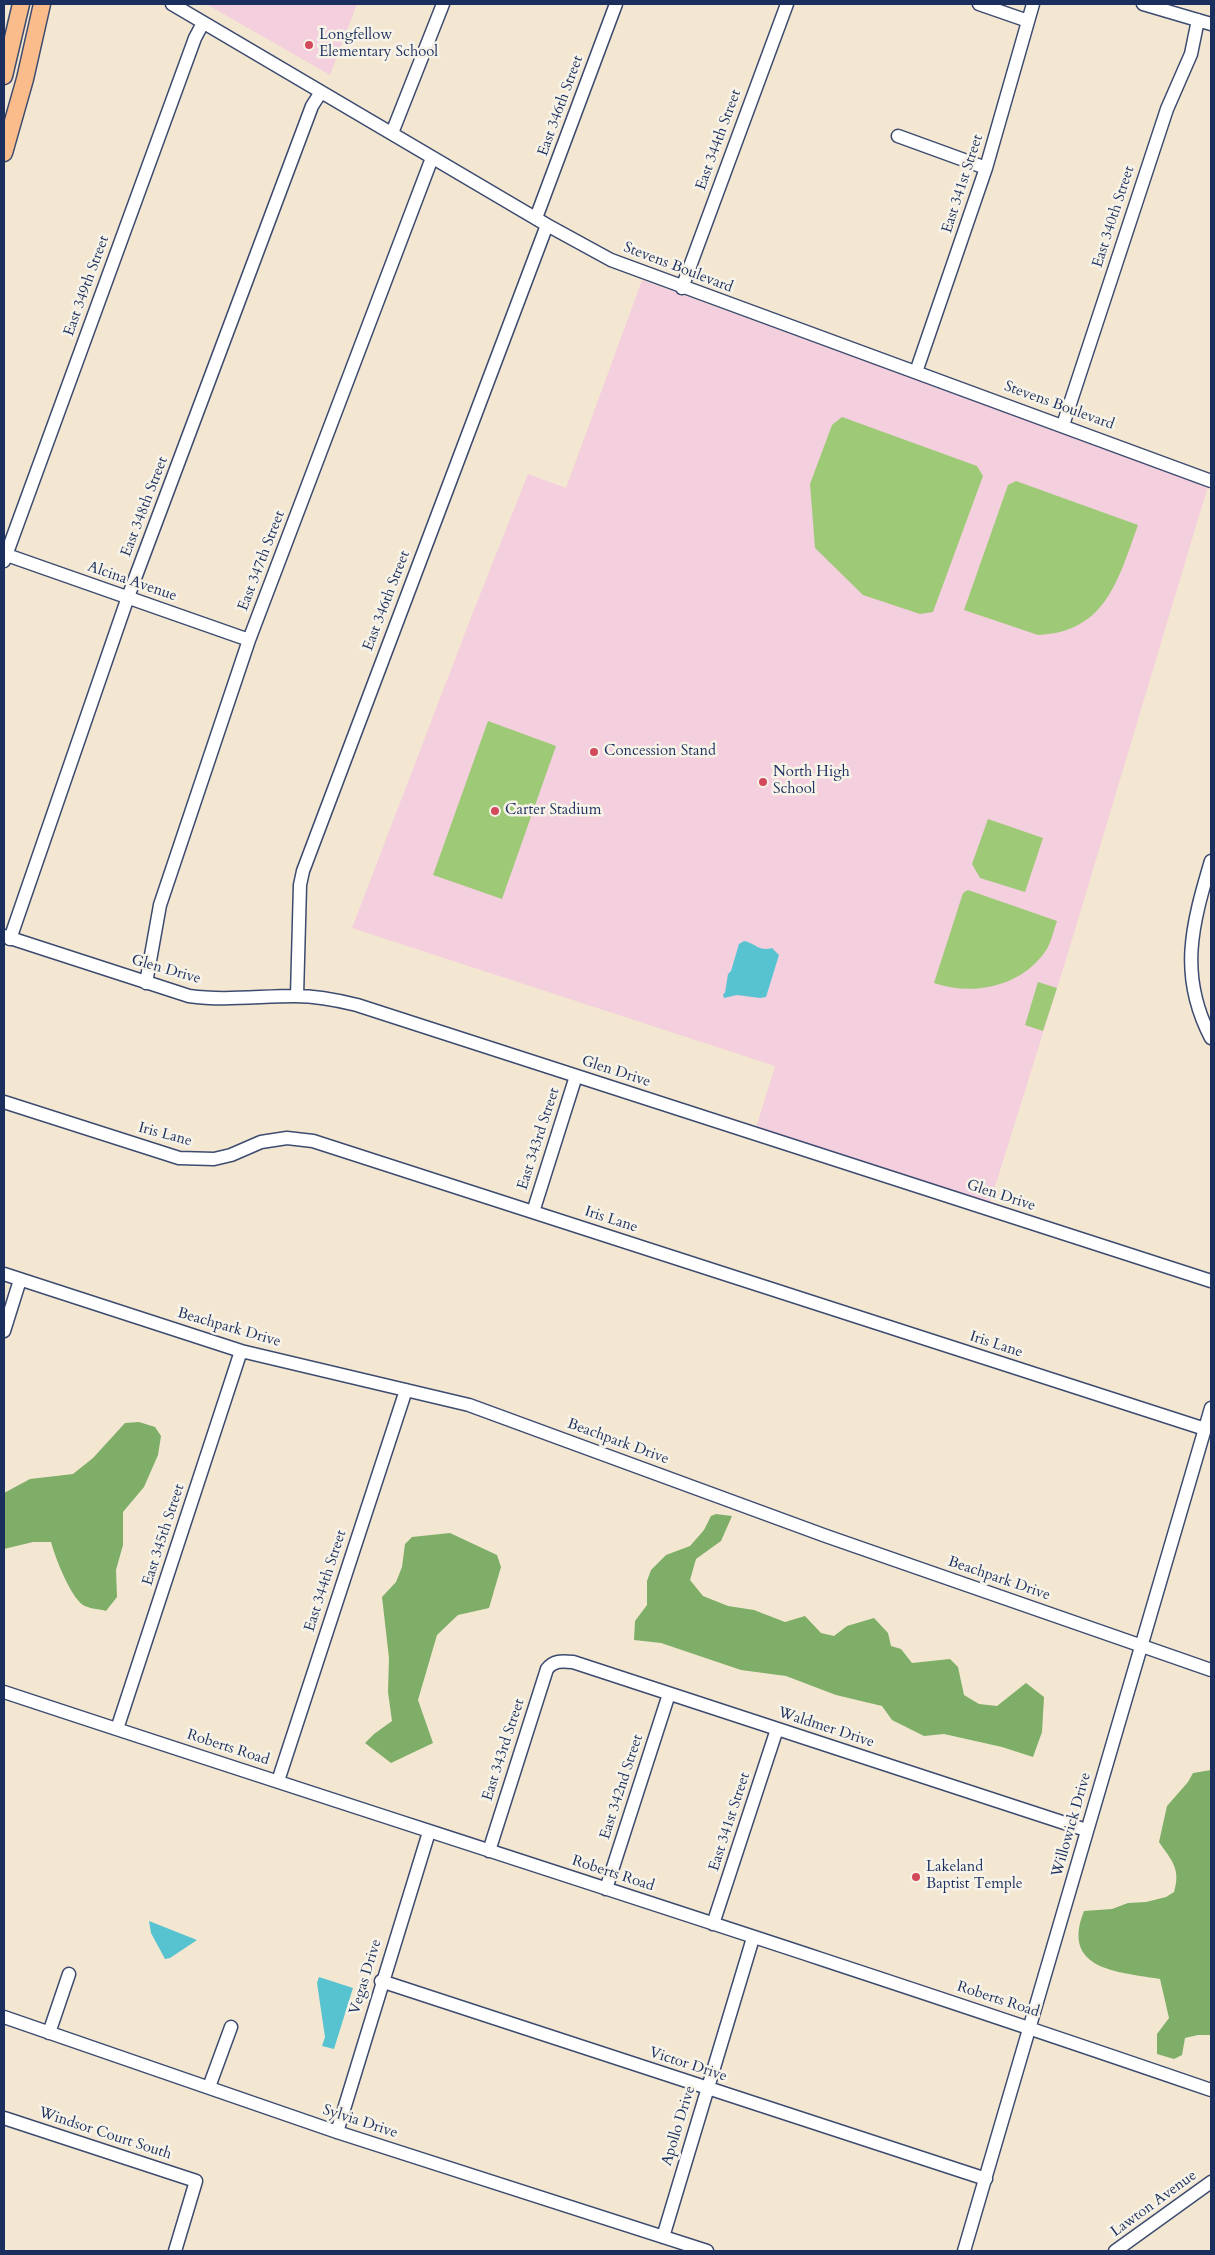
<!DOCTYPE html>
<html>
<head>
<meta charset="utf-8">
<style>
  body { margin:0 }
  #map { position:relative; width:1215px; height:2255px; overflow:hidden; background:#f4e7d2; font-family:Cardo,serif }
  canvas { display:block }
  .frame { position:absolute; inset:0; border:5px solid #1b2f5e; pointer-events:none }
</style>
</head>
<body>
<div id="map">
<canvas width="1215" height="2255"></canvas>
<div class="frame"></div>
</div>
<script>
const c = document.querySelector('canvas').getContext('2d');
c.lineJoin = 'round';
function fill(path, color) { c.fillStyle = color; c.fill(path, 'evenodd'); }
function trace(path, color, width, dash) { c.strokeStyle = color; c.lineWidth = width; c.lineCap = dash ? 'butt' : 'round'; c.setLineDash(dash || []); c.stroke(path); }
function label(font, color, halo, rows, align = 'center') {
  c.font = font + ' Cardo,serif'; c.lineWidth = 5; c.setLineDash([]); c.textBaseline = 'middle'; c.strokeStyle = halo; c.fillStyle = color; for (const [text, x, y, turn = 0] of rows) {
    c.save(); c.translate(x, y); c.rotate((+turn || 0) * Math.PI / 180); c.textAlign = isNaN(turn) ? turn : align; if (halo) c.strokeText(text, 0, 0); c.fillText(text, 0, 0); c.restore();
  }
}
fill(new Path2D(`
  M206 4H357L330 75Z
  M642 280 1208 486 1068 953 990 1203 756 1128 775 1066 352 928 470 620 528 474 566 488Z`), '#f4cfdd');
fill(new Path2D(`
  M842 417 977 466 983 476 933 612 920 614 863 595 815 548 810 484 832 425Z
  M1016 481 1138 525C1118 580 1106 632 1038 635L964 610 1008 485Z
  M488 721 556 746 502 899 433 875Z
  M988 819 1043 838 1025 892 980 878 972 864Z
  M968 890 1057 921C1054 929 1052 939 1048 947 1025 986 974 997 934 983L963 893Z
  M1038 982 1057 988 1043 1031 1025 1025Z`), '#9eca77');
fill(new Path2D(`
  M139 1422 155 1427 161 1436 158 1455 144 1487 123 1512V1545L116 1570 117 1597 106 1611C100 1609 89 1609 83 1605 70 1596 55 1557 51 1542H33L4 1549V1493L30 1479 73 1474 93 1458 125 1423Z
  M716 1514 732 1516 721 1541 696 1559 690 1580 703 1596 728 1606 754 1610 785 1622 805 1616 821 1633 834 1636 847 1626 874 1618 888 1633 891 1646 901 1649 912 1663 950 1659 958 1667 964 1695 979 1704 997 1706 1026 1683 1044 1697 1042 1732 1033 1757 1002 1747 944 1734 924 1736 892 1720 882 1706 836 1695 786 1676 741 1670 661 1643 634 1640 635 1621 647 1605V1581L651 1570 666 1555 690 1546 704 1530 711 1516Z
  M450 1533 497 1555 501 1567 489 1608 458 1615 437 1635 418 1700 433 1743 391 1763 365 1743 374 1734 392 1721 388 1692 389 1658 382 1597 396 1582 402 1567 405 1544 412 1537Z
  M1211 1770V2035H1198L1185 2038 1182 2055 1174 2059 1157 2054V2034L1169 2018 1160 1979C1120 1972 1060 1971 1084 1911L1112 1909 1128 1903 1146 1902 1166 1897 1174 1892C1181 1869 1172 1861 1159 1842L1167 1806 1188 1782 1193 1773Z`), '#7eae68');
fill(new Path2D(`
  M744 941C755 943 759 952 772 948L779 955 766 997 760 998 737 995 724 998 723 994 725 993 728 974 731 971 739 944Z
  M149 1921 197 1940 170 1958 165 1959 151 1933Z
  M319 1977 353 1988 334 2049 322 2046 325 2037 317 1983Z`), '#57c3d1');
const minor = new Path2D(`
  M172 4 547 225 611 260 1211 481
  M979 4 1028 21
  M1143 4 1211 24
  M392 133 443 4
  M898 136 986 168
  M536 218 616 4
  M682 288 787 4
  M916 372 986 168 1033 4
  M1063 425 1167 109 1191 54 1198 20
  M4 554 249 640
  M4 561 195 38 203 23
  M1211 861C1192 925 1178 975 1211 1038
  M4 936 189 996C224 1001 260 996 295 996 316 996 337 1000 357 1005L1211 1281
  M10 939 128 597 312 106 321 92
  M146 983 160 905 249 640 432 158
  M297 996 300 885 303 871 547 225
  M4 1102 179 1158 214 1159 231 1155 261 1142 287 1138 313 1141 1205 1429
  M533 1212 576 1076
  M4 1274 241 1351 469 1405 826 1536 1211 1670
  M4 1331 20 1280
  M4 1692C406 1825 810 1952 1211 2090
  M117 1729 241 1351
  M278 1781 406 1390
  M489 1851 547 1669C554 1660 562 1661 573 1662L1086 1830
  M606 1889 669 1694
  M713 1924 777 1729
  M381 1981 986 2179
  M4 2017 337 2132 707 2251
  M49 2033 69 1974
  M209 2087 231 2027
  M4 2118 196 2181 175 2251
  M337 2132 429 1832
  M663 2237 753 1938
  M964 2251 1211 1408
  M1115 2251 1211 2182`);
const major = new Path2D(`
  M4 76 21 4
  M4 153 25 79 42 4`);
trace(minor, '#3c4b6f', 15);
trace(major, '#3c4b6f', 19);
trace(minor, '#fff', 12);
trace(major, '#f9bc8a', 16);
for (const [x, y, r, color] of [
  [309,45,5,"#d1495b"],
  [594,752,5,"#d1495b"],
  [763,782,5,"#d1495b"],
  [495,811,5,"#d1495b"],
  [916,1877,5,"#d1495b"]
]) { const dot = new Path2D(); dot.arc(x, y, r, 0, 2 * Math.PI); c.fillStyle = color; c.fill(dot); trace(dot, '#f7f3e8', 2); }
label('15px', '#1b2f5e', '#f7f3e8', [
  ["Longfellow",319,36],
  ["Elementary School",319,53],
  ["Concession Stand",604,752],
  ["North High",773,773],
  ["School",773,790],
  ["Carter Stadium",505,811],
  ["Lakeland",926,1868],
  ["Baptist Temple",926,1885]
], 'left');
label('15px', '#1b2f5e', '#f7f3e8', [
  ["East 346th Street",561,106,-70],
  ["East 344th Street",719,140,-70],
  ["East 341st Street",963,184,-72],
  ["East 340th Street",1114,217,-72],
  ["Stevens Boulevard",678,268,21],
  ["East 349th Street",87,286,-70],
  ["Stevens Boulevard",1059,406,20],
  ["East 348th Street",145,507,-69],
  ["East 347th Street",262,561,-69],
  ["Alcina Avenue",132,582,19],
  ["East 346th Street",387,601,-69],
  ["Glen Drive",166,970,16],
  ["Glen Drive",616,1072,18],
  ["Iris Lane",165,1135,15],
  ["East 343rd Street",539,1139,-72],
  ["Glen Drive",1001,1196,18],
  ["Iris Lane",611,1220,18],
  ["Beachpark Drive",229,1328,16],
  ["Iris Lane",996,1345,18],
  ["Beachpark Drive",618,1442,20],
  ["East 345th Street",164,1535,-72],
  ["Beachpark Drive",999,1579,19],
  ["East 344th Street",326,1581,-72],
  ["Waldmer Drive",826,1728,18],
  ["Roberts Road",228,1748,18],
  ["East 343rd Street",504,1750,-72],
  ["East 342nd Street",622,1787,-72],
  ["East 341st Street",730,1822,-72],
  ["Willowick Drive",1072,1825,-74],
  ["Roberts Road",613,1874,18],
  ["Vegas Drive",366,1977,-73],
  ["Roberts Road",998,2000,18],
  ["Victor Drive",688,2065,18],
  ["Sylvia Drive",360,2122,18],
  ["Apollo Drive",679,2126,-73],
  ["Windsor Court South",105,2134,18],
  ["Lawton Avenue",1154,2204,-36]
]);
</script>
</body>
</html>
